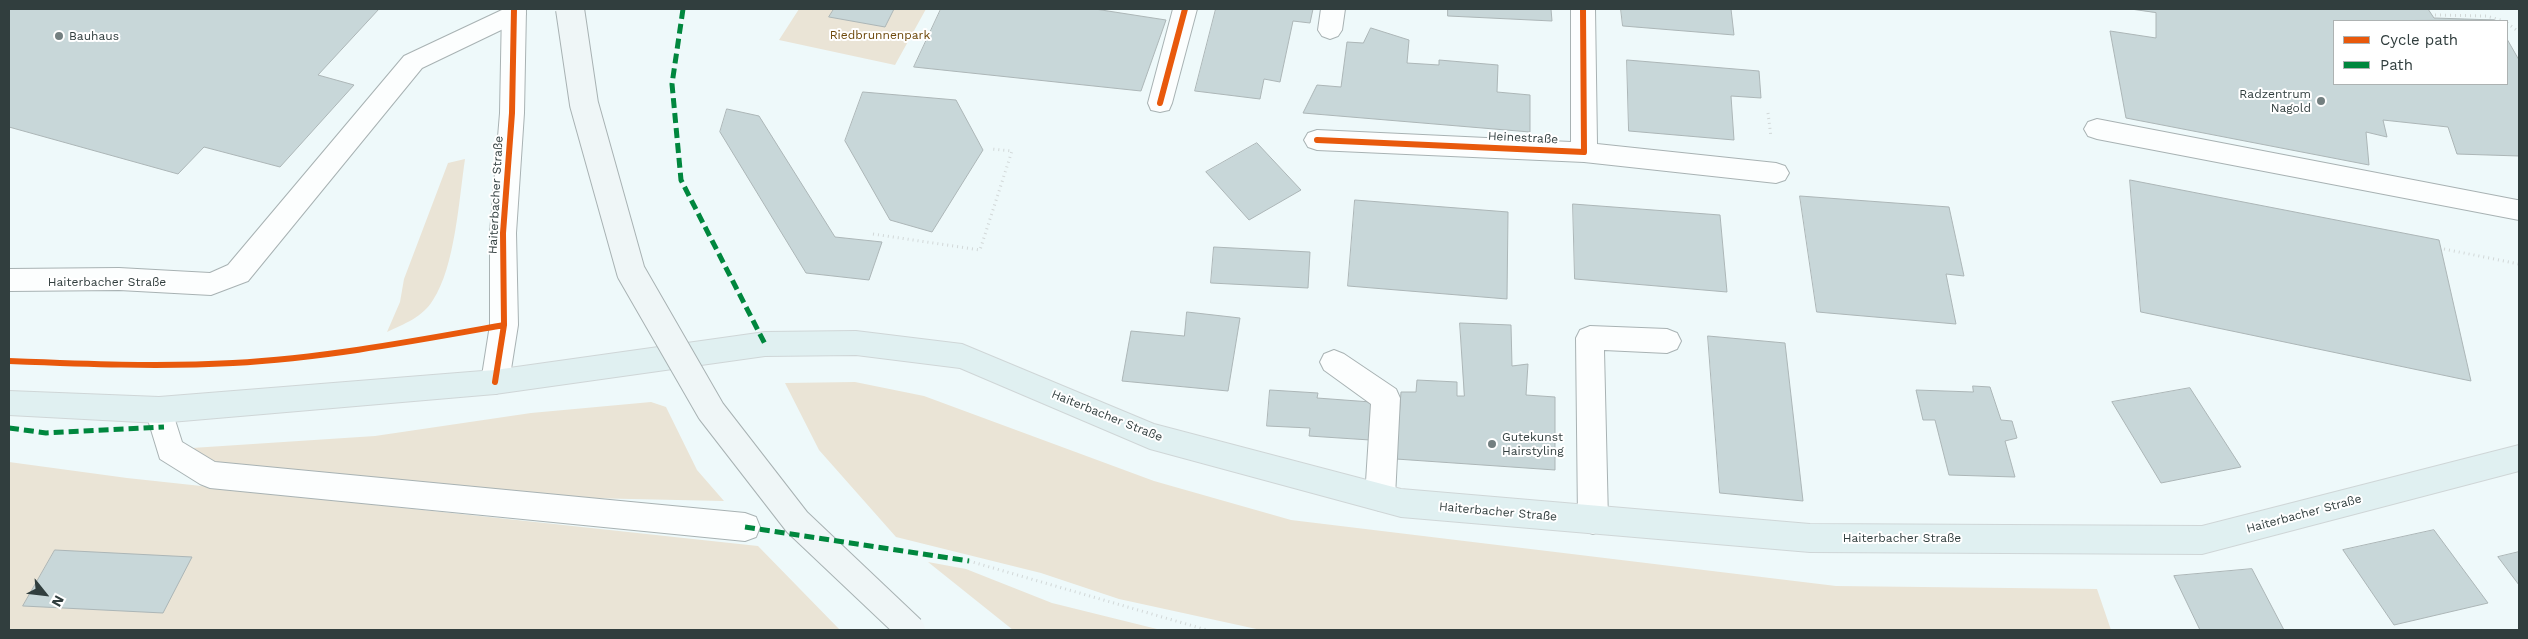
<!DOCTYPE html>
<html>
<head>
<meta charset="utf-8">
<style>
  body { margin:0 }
  #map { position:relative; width:2528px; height:639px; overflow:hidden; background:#eef9fa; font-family:"Work Sans",sans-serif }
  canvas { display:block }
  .frame { position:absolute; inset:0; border:10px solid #313e3e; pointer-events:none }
  .legend { position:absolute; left:2333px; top:20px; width:175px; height:65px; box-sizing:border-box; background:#fff; border:1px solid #adb2b2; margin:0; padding:6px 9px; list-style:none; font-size:15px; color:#313e3e }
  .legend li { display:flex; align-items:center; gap:10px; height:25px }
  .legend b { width:25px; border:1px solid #adb2b2 }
  .north { position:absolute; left:20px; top:569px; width:50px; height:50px; -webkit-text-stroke:4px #fff; paint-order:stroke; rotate:119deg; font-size:14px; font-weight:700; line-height:20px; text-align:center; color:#313e3e }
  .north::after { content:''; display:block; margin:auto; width:18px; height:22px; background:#313e3e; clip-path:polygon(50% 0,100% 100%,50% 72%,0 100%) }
</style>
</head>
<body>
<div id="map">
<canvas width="2528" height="639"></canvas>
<div class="frame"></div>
<ul class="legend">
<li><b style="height:6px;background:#e8590c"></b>Cycle path</li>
<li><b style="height:6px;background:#00873e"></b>Path</li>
</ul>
<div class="north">N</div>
</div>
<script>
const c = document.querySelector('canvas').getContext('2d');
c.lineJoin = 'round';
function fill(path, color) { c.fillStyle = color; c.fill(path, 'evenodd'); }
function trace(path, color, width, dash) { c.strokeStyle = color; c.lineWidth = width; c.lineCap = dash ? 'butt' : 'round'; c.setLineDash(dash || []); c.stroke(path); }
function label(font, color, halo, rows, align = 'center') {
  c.font = font + ' "Work Sans",sans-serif'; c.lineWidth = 4; c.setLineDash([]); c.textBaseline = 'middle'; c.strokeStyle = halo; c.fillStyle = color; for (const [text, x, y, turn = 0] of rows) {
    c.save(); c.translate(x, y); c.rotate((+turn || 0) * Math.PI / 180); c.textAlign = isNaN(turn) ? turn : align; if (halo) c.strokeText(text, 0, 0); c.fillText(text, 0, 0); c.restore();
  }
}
fill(new Path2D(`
  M799 9H926L895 65 779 40Z
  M465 159C459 199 455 267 433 300 423 317 404 324 387 332L400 302 404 279 448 163Z
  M855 382 924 396 1154 481 1291 520 1836 586 2097 589 2111 630H1261L1119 599 1041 573 896 537 819 450 785 383Z
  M651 402 666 407 697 470 724 501 585 498 219 463 195 454 192 448 375 436 531 413Z
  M9 462 127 478 758 546 840 630H9Z
  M928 562 966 569 1052 603 1161 630H1013Z`), '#eae4d6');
const building = new Path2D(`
  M9 9H379L318 75 354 85 280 167 204 147 178 174 9 127Z
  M834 9H894L885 27 829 17Z
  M941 9H1095L1166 20 1141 91 914 67Z
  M1216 9H1313L1310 23 1293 21 1280 82 1264 79 1260 99 1195 91Z
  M1448 9H1551L1552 21 1448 16Z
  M1621 9H1731L1734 35 1623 26Z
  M2131 9H2428L2434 18 2495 20 2334 21V84H2507V39L2519 60V156L2457 154 2448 127 2383 120 2387 137 2366 132 2369 165 2126 118 2110 31 2156 38V13Z
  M1371 28 1409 40 1407 63 1439 65V60L1498 65 1497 92 1530 95V132L1303 113 1317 85 1341 87 1347 42 1363 43Z
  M1627 60 1759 71 1761 98 1731 96 1734 140 1629 131Z
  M863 92 956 100 983 150 932 232 890 220 845 141Z
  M727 109 759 116 835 237 882 242 869 280 806 273 720 132Z
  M1257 143 1301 190 1249 220 1206 172Z
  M2130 180 2439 240 2471 381 2141 312Z
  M1800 196 1949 207 1964 276 1946 274 1956 324 1817 312Z
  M1355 200 1508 212 1507 299 1348 286Z
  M1573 204 1720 215 1727 292 1575 279Z
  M1214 247 1310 252 1308 288 1211 283Z
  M1187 312 1240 318 1228 391 1122 381 1131 331 1184 336Z
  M1460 323 1511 325 1512 366 1528 364 1526 395 1555 397V470L1396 459 1401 392H1416L1417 380 1457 382V396H1464Z
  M1708 336 1785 343 1803 501 1720 493Z
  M1973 386 1990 387 2001 420 2012 421 2017 438 2005 441 2015 477 1949 475 1935 420H1923L1916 390 1973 392Z
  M2190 388 2241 467 2161 483 2112 402Z
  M1270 390 1318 393 1317 398 1371 402 1370 440 1309 436 1310 428 1267 426Z
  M2434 530 2488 603 2394 625 2343 550Z
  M55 550 192 557 163 613 23 606Z
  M2519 552V585L2498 557Z
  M2252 569 2284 630H2200L2174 576Z`);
fill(building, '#c8d7d9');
trace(building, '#acb6b7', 1);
const lane = new Path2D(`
  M504 9H523L526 14 522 20 422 68 248 281 211 295 119 290 9 291V269L119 268 210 273 228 265 404 56Z
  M1321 9H1345L1342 30 1338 36 1330 39 1322 36 1318 30Z
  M2097 119 2517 200H2519V220L2097 139 2088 136 2084 129 2088 122Z
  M1590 326 1667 329 1677 333 1681 341 1677 349 1667 353 1604 350 1608 520 1604 530 1593 534 1582 530 1578 520 1576 338 1580 330Z
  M1334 350 1344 354 1396 389 1400 398 1395 497 1391 507 1380 511 1369 507 1365 497 1371 404 1324 370 1320 362 1324 354Z
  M159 397 169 401 182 442 215 462 745 513 756 517 760 527 756 537 745 541 210 488 200 484 160 459 145 410 149 401Z`);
const street = new Path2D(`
  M502 9H526L524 113 516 233 518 325 509 382 505 391 495 394 485 391 481 382 490 325V233L500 113Z
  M1173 9H1197L1172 103 1169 110 1160 112 1151 110 1148 103Z
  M1571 9H1595L1597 144 1776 163 1785 166 1789 173 1785 180 1776 183 1584 162 1317 150 1308 147 1304 140 1308 133 1317 130 1571 142Z`);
const primary = new Path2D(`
  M856 331 962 344 1154 424 1401 489 1810 524 2202 526 2519 445V471L2202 554 1810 552 1401 517 1150 449 960 368 856 355 765 356 495 394 159 423 9 415V391L159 397 495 370 765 332Z`);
trace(lane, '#a8b2b3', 2);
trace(street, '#a8b2b3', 2);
trace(primary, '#cfd6d7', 2);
trace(new Path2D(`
  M2435 15 2486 16 2504 21
  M2507 23 2519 32
  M1768 113 1771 137
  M873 234 980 250 1012 151 992 149
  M2444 249 2519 264
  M969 561 1207 630`), '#d2d8d8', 3, [1, 4]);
fill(lane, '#fcfefe');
fill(street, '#fcfefe');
fill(primary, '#e0f0f1');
const secondaryBridge = new Path2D(`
  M570 9 584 104 631 272 711 411 797 522 911 630`);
trace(secondaryBridge, '#a8b2b3', 30, []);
trace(secondaryBridge, '#eff6f7', 28);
trace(new Path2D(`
  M683 9 672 84 681 180 765 344
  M9 428 46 433 164 427
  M745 527 969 561`), '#00873e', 5, [10, 5]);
trace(new Path2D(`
  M1160 103 1185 9
  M1317 140 1584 152 1583 9
  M9 361C84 364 159 367 233 363 324 358 414 341 504 325
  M495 382 504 325 503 233 512 113 514 9`), '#e8590c', 6);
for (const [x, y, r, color] of [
  [59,36,5,"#737f80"],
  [2321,101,5,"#737f80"],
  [1492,444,5,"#737f80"]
]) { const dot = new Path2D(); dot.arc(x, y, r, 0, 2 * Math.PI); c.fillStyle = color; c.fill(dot); trace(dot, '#fff', 2); }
label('12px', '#6d480a', '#fff', [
  ["Riedbrunnenpark",880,35]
]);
label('12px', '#313e3e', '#fff', [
  ["Bauhaus",69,36],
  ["Radzentrum",2311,94,"right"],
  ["Nagold",2311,108,"right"],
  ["Gutekunst",1502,437],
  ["Hairstyling",1502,451]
], 'left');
label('12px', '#313e3e', '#fff', [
  ["Heinestraße",1523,138,3],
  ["Haiterbacher Straße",496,195,-87],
  ["Haiterbacher Straße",107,282],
  ["Haiterbacher Straße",1107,416,22],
  ["Haiterbacher Straße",1498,512,5],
  ["Haiterbacher Straße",2304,514,-15],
  ["Haiterbacher Straße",1902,538]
]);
</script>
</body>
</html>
